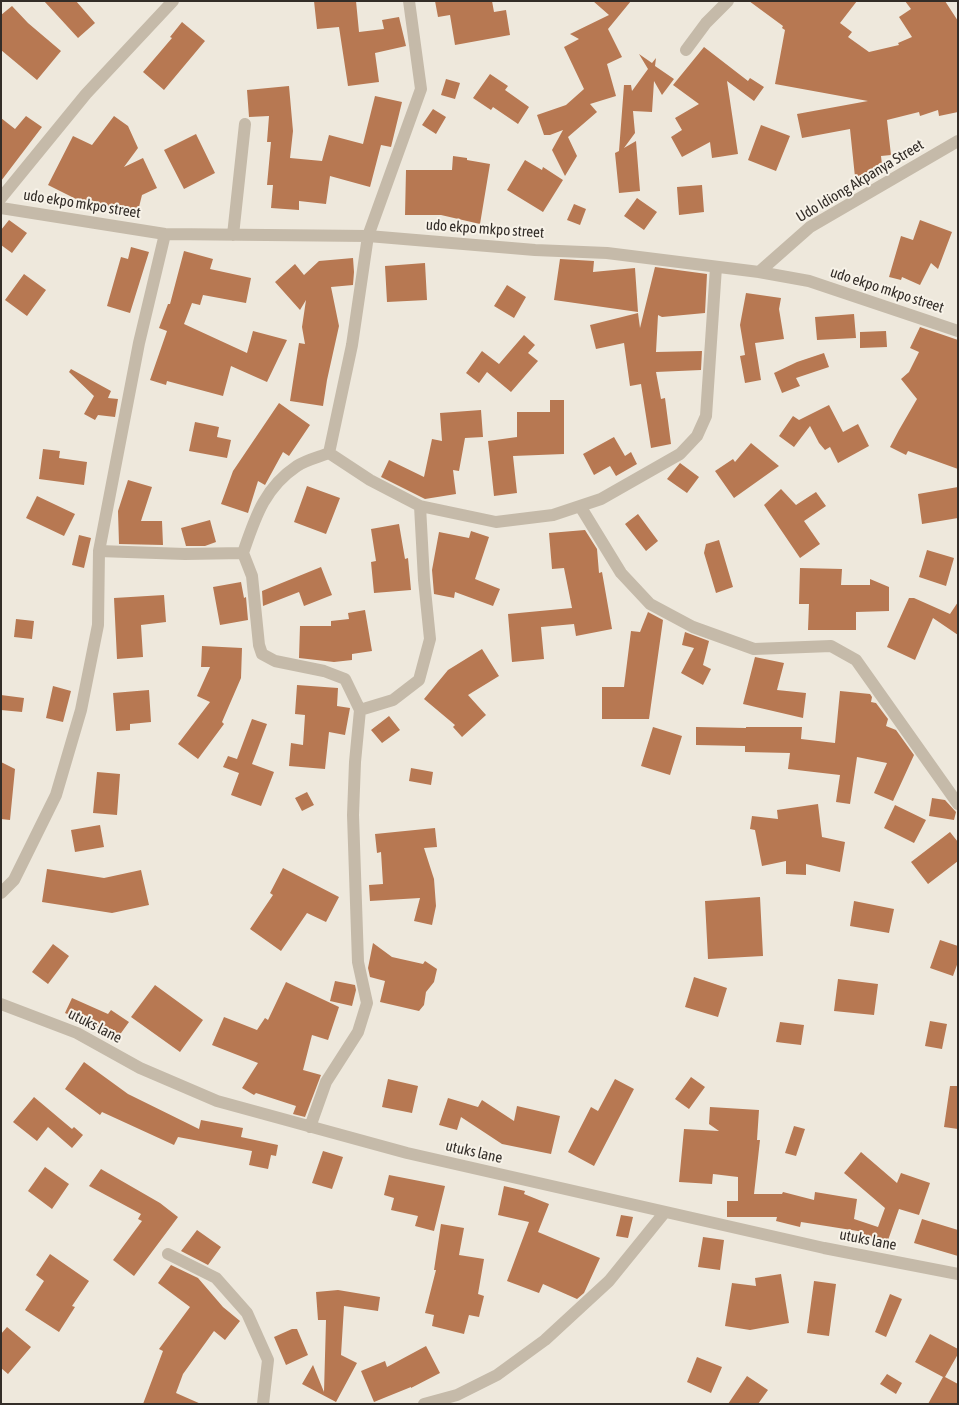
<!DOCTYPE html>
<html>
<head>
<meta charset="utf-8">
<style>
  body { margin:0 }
  #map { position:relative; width:959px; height:1405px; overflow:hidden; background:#eee8dc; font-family:"Asap Condensed",sans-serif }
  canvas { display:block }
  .frame { position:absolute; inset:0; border:2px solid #332d28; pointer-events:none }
</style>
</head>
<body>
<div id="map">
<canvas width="959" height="1405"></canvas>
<div class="frame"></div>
</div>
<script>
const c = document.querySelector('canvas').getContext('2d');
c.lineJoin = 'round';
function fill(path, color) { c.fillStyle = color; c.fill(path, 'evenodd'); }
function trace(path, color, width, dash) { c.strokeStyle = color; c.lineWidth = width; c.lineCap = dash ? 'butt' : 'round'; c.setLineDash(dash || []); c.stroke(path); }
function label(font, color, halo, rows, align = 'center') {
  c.font = font + ' "Asap Condensed",sans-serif'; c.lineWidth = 4; c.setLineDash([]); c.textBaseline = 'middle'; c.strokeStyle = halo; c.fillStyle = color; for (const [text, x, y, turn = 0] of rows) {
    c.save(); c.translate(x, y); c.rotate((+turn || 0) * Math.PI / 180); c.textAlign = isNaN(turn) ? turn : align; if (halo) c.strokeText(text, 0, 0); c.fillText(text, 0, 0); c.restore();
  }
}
fill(new Path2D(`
  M44 1H76L95 23 78 38Z
  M314 1H356L359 32 384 29 382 20 399 17 406 46 375 53 379 82 348 86 339 27 317 29Z
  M435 1H492L494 12 506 10 510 35 455 45 450 15 438 17Z
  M593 1H631L608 29 622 57 607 64 616 96 590 104 597 112 568 137 577 156 565 176 552 150 563 130 550 135H544L537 115 566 105 584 89 564 47 579 39 570 34 609 15Z
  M749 1H857L840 23 852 32 848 37 869 52 899 45 898 43 912 37 899 17 911 9 905 1H945L958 21V112L939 116 938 110 920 116 919 112 887 120 891 155 881 156 883 174 855 177 850 129 802 138 797 114 868 101 775 84 785 30 782 28 783 26Z
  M12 6 28 23 61 51 37 80 1 50V15Z
  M182 22 205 41 164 90 143 72 172 38 170 37Z
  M704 47 748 81 750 78 764 87 754 101 727 81 738 154 712 158 710 142 682 157 671 137 682 130 675 118 699 104 673 85Z
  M639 54 652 63 656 58 655 66 674 79 662 95 654 81 652 112 633 111 635 133 624 148 636 141 640 191 619 193 615 153 619 151 624 85H631L632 91 648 69Z
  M490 74 508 86 505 90 529 107 518 124 493 107 491 110 473 98Z
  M446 79 460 83 455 99 441 95Z
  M289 86 293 131 290 158 322 161 329 135 363 144 375 96 402 102 391 147 381 145 370 187 330 176 326 204 299 201V210L271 208 273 185H267L271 142H267L269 116 249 117 247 90Z
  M433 109 446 117 436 134 422 125Z
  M26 116 42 127 1 181V118L15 129Z
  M114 116 128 126 138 148 124 167 143 158 157 188 142 195 137 215 94 204 92 207 48 185 73 136 92 145Z
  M761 125 790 136 776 171 748 160Z
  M196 134 215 173 184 189 164 150Z
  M453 156 467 158V160L490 164 480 224 441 215H405L406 170H452Z
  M525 160 542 170 543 167 563 180 543 212 507 190Z
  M702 185 704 212 679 215 677 187Z
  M637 198 657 212 644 230 624 216Z
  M574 204 586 209 580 225 567 220Z
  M9 220 27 233 12 253 1 245V230Z
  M920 220 952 232 938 269 931 263 920 285 902 277 901 280 889 277 901 236 913 240Z
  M131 247 149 252 130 313 107 306 121 257 128 259Z
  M184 251 213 259 210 269 251 278 246 303 203 295 200 305 192 303 184 324 247 353 253 331 287 340 267 382 231 366 223 396 167 381 166 385 150 380 167 331 159 328 168 304H170Z
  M353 258 354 272 353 285 331 287 339 326 327 380 323 406 290 401 299 343 305 344 302 327 306 300 300 310 275 282 295 264 304 275 319 261Z
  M560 259 594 261 593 272 635 268 638 312 554 300Z
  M425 263 427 300 387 302 385 266Z
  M655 267 707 274 705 313 662 317 658 315 656 352 702 351 701 370 656 372 661 399 665 398 671 444 651 448 641 384 630 386 624 343 596 349 590 325 638 313 640 328Z
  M24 274 46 290 27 316 5 300Z
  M507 285 526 297 514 318 494 306Z
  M746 293 781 298 779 309 784 339 755 343 761 380 745 383 740 356 745 355 740 325Z
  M854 314 856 338 817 340 815 317Z
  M920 327 958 340V469L908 451 906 455 890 447 899 430 917 399 901 379 909 372 919 352 910 348Z
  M886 331 887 347 860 348V332Z
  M524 335 535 345 528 353 538 361 511 392 487 372 479 383 466 373 482 351 499 364Z
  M824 353 829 367 796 378 800 386 782 393 774 373 797 362Z
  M71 369 111 391 108 398 118 399 115 417 98 415 95 420 84 414 94 396 69 372Z
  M550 400H564V454L513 456 517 493 494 496 488 441 517 437V412H550Z
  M279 403 310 425 289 456 283 452 265 485 258 481 248 513 221 504 233 471Z
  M829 405 843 432 858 424 869 446 838 463 830 447 825 450 819 443 810 426 794 447 779 436 793 416 799 420Z
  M481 410 483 437 465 438 459 471 453 470 456 494 425 499 381 477 389 460 424 477 432 439 442 441 440 413Z
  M195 422 219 427 217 437 231 440 227 458 189 451Z
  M614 437 625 456 631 452 637 464 616 476 610 466 594 475 583 454Z
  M751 443 779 466 734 498 715 471 733 459 735 462Z
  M43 449 60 451 59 458 87 462 84 485 39 479Z
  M680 463 699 477 687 493 667 479Z
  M128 480 152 487 141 521H162L163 545 119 544 118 511Z
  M307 486 340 498 326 534 294 522Z
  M958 487V518L922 524 918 494Z
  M781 489 796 505 816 492 826 506 804 521 820 544 800 558 764 505Z
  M37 496 75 514 64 536 26 518Z
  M638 514 658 541 646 551 625 524Z
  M210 520 216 542 205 546H186L181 528Z
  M399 524 405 559 408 558 411 590 374 593 371 562 376 561 371 529Z
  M585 530 597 549 599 573 602 572 612 629 576 636 574 624 541 627 544 659 512 662 508 614 572 608 564 568 552 569 549 533Z
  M471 531 489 537 475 579 500 589 493 606 455 592 454 598 434 594 432 570 439 532 469 538Z
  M79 535 91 538 84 568 72 565Z
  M719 540 733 587 716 593 704 553 706 544Z
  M927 550 954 558 946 586 919 577Z
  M321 567 332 595 304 606 299 592 263 606 262 591Z
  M800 568 842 569 841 585H870V579L889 587V611L856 612V630H808L809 604H799Z
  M241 582 244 598 246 597 248 620 220 625 213 587Z
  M164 595 166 622 141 625 143 657 117 659 114 598Z
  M909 598H914L950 614 958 602V635L933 618 915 660 887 647Z
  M365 610 372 651 352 654V660L334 662 299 658 300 626H331V621L349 619 348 613Z
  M648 612 663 620 649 719H602V687H624L631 631 640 632Z
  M16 619 34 621 32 639 14 637Z
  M685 632 709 641 703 665 711 669 703 685 681 673 694 648 682 645Z
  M202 646 242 648 241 678 222 722 224 724 198 759 178 744 210 702 197 696 210 667H201Z
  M482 649 499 676 468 695 486 715 462 737 453 727 455 725 424 699 448 670Z
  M755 657 784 663 777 690 806 693 803 718 743 704Z
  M297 685 338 688 337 706 350 708 345 735 329 732 325 769 289 766 291 743 303 745 305 715 295 714Z
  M53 686 71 691 63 722 46 718Z
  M149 690 151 722 130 724V730L116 731 113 693Z
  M840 691 870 694 872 697 871 702 876 703 888 719 886 726 896 730 914 755 893 801 874 793 887 763 857 757 850 804 836 802 840 775 788 769 790 753 745 752V746L696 745V727L746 728V727H802L801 739 835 743Z
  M1 695 24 698 22 712 1 710Z
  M389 716 400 730 382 743 371 730Z
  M252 719 267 724 252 764 274 772 261 806 231 795 239 773 223 767 228 756 237 759Z
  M653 727 682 736 670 775 641 766Z
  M1 762 15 769 10 820 1 819Z
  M411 768 433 772 431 785 409 781Z
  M97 772 120 774 117 815 93 813Z
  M307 792 314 805 302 811 295 798Z
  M932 798 945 800 956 812 954 820 929 816Z
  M818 804 822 837 845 842 840 872 806 864V875L786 874V861L762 866 755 830 750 829 752 816 778 819 777 810Z
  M895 805 926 820 914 843 884 828Z
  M100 825 104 847 75 852 71 830Z
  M435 828 437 847 424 848 434 879 436 906 432 925 414 921 420 898 370 901 369 885 383 884 381 852 377 853 375 834Z
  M950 832 958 842V861L928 884 911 862Z
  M283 868 339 897 326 922 307 913 281 951 250 929 273 895 270 893Z
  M47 869 104 878 141 870 149 905 112 913 42 902Z
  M760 897 763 956 708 959 705 901Z
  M854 901 894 909 889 933 850 926Z
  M940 940 958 946V962L953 976 930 968Z
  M373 943 392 957 423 964 425 961 437 969 434 982 426 992 424 1005 419 1011 380 1002 385 981 370 977 368 968Z
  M53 944 69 956 48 984 32 972Z
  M694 977 727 988 718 1017 685 1007Z
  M838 979 878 984 874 1015 834 1011Z
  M335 981 355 985 356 990 352 1006 330 1001Z
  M286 982 339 1007 328 1040 312 1035 303 1070 321 1075 305 1117 293 1114 296 1106 256 1093 254 1095 242 1088 258 1063 212 1045 224 1017 257 1030 265 1018 268 1020Z
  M155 985 203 1020 180 1052 131 1017Z
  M72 998 108 1014 111 1010 129 1022 116 1040 99 1028 65 1013Z
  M930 1021 947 1024 942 1049 925 1046Z
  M780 1022 804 1025 801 1045 776 1042Z
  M84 1062 128 1094 199 1129 201 1120 243 1128 241 1137 278 1145 276 1156 271 1155 268 1169 249 1165 252 1151 178 1137 174 1145 102 1112 100 1115 65 1089Z
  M691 1077 705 1087 689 1109 675 1099Z
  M388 1079 418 1086 412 1113 382 1107Z
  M615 1079 634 1089 594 1166 568 1152 591 1107 598 1111Z
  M950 1086H958V1129L944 1127Z
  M34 1097 72 1129 74 1127 83 1135 72 1148 48 1127 37 1141 13 1122Z
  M448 1098 478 1107 482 1100 514 1121 517 1106 560 1116 551 1154 502 1144 461 1117 457 1130 439 1125Z
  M710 1107 759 1110 757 1140H760L754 1194H782L783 1192 814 1200 815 1192 857 1199 854 1219 878 1227 885 1208 844 1173 861 1152 897 1183 901 1173 930 1183 919 1215 899 1209 887 1243 863 1235 864 1232 801 1222 800 1227 776 1221 777 1217H727V1201H738V1177L713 1174 712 1184 679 1182 684 1129 719 1131 709 1124Z
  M794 1126 805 1129 796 1156 785 1153Z
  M323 1151 343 1157 332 1189 312 1183Z
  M45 1167 69 1184 52 1209 28 1191Z
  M101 1169 160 1203 178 1217 134 1276 113 1260 142 1221 138 1219 141 1214 89 1186Z
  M389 1175 445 1186 434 1231 415 1226 418 1216 391 1210 394 1198 384 1195Z
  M504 1186 525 1191 524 1194 549 1204 538 1232 600 1258 584 1293 577 1299 543 1284 539 1293 507 1281 529 1222 498 1215Z
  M621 1215 633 1217 628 1238 616 1236Z
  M922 1219 958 1230V1256L914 1243Z
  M441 1224 464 1228 459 1255 484 1259 478 1294 484 1296 479 1317 469 1315 464 1334 432 1326 434 1315 425 1313 436 1270H434Z
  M197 1230 221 1247 208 1265 181 1251Z
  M703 1237 724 1240 720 1270 698 1267Z
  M50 1254 89 1281 72 1306 75 1307 59 1332 25 1310 44 1281 36 1275Z
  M171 1265 198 1278 223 1307 240 1321 225 1340 214 1331 183 1374 176 1393 201 1404H143L163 1351 159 1349 190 1307 158 1283Z
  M781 1274 789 1323 750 1330 725 1326 732 1283 756 1286 755 1278Z
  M814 1281 836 1284 829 1336 807 1333Z
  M338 1290 380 1297 378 1311 344 1306 341 1355 357 1363 336 1402 302 1384 313 1365 324 1392 326 1320H318L316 1292Z
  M890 1294 902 1299 886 1337 875 1332Z
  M7 1327 31 1347 8 1374 1 1368V1334Z
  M292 1329H297L308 1355 286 1365 274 1337Z
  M930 1334 958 1349V1354L945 1377 958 1384V1404H928L943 1377 915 1362Z
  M426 1346 440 1373 411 1388V1387L374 1402 361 1371 385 1361 387 1367Z
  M697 1357 722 1367 711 1393 687 1382Z
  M887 1374 902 1383 896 1394 880 1384Z
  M747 1376 768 1390 758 1404H728Z`), '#b77852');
trace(new Path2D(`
  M686 50 706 23 728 1
  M1 198 86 94 173 1
  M1 208 165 234 368 236 535 250 607 253 759 272 809 281 958 331
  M233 235 245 124
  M759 272 810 227 958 141
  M329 453 370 480 420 506 496 522 553 515 601 499 680 454 697 436 706 416 716 267
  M329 453 352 345 368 236 421 89 409 1
  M580 506 621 573 650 604 693 627 754 649 831 646 856 660 958 804
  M99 551 185 554 243 553C255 518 264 488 297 466 306 460 319 457 329 453
  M243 553 252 576 259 645 262 654 275 661 324 671 345 679 360 710 355 762 353 815 358 962 367 1003 358 1032 326 1082 310 1127
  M360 710 393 700 419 680 430 639 424 580 420 506
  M1 893 14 880 56 795 81 710 98 625 99 551 139 343 165 234
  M1 1004 77 1033 140 1068 217 1101 407 1153 824 1248 958 1274
  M168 1254 216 1278 247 1313 268 1360 263 1404
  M424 1404 457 1395 497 1375 545 1340 609 1281 665 1212`), '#c5baa9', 12);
label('15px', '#332d28', '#f7f2e8', [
  ["Udo Idiong Akpanya Street",860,181,-31],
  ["udo ekpo mkpo street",82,204,9],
  ["udo ekpo mkpo street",485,229,4],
  ["udo ekpo mkpo street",887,290,18],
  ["utuks lane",95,1026,27],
  ["utuks lane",474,1152,13],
  ["utuks lane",868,1240,11]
]);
</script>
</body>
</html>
